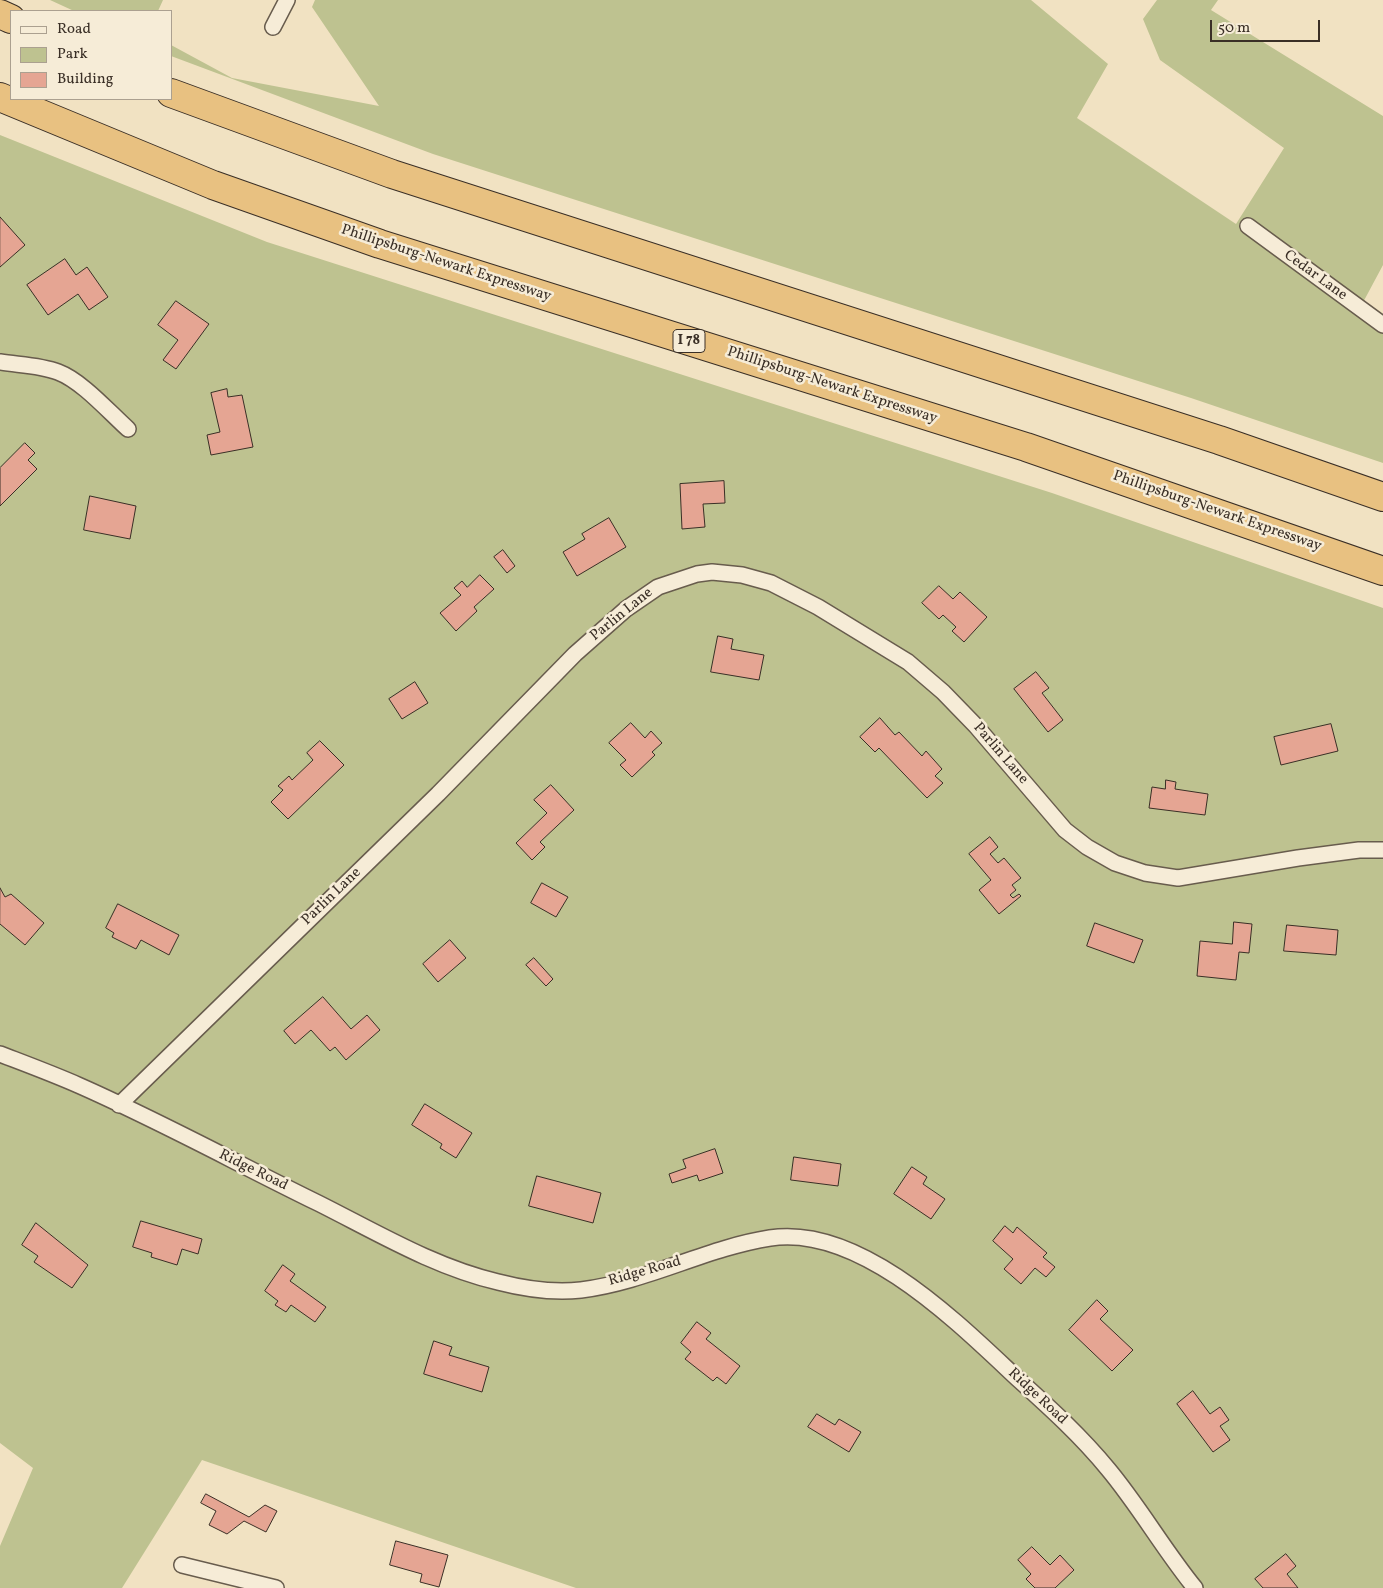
<!DOCTYPE html>
<html>
<head>
<meta charset="utf-8">
<style>
  body { margin:0 }
  #map { position:relative; width:1383px; height:1588px; overflow:hidden; background:#f1e2c2; font-family:Vollkorn,serif }
  canvas { display:block }
  .legend { position:absolute; left:10px; top:10px; width:162px; height:90px; box-sizing:border-box; background:#f6ecd7; border:1px solid #aba090; margin:0; padding:6px 9px; list-style:none; font-size:15px; color:#3a2f26 }
  .legend li { display:flex; align-items:center; gap:10px; height:25px }
  .legend b { width:25px; border:1px solid #aba090 }
  .scale { position:absolute; left:1210px; top:20px; width:110px; height:22px; box-sizing:border-box; border:2px solid #3a2f26; border-top:0; padding-left:6px; font-size:15px; line-height:18px; white-space:nowrap; color:#3a2f26; -webkit-text-stroke:4px #f6ecd7; paint-order:stroke }
</style>
</head>
<body>
<div id="map">
<canvas width="1383" height="1588"></canvas>
<ul class="legend">
<li><b style="height:6px;background:#f6ecd7"></b>Road</li>
<li><b style="height:14px;background:#bec290"></b>Park</li>
<li><b style="height:14px;background:#e5a593"></b>Building</li>
</ul>
<div class="scale">50 m</div>
</div>
<script>
const c = document.querySelector('canvas').getContext('2d');
c.lineJoin = 'round';
function fill(path, color) { c.fillStyle = color; c.fill(path, 'evenodd'); }
function trace(path, color, width, dash) { c.strokeStyle = color; c.lineWidth = width; c.lineCap = dash ? 'butt' : 'round'; c.setLineDash(dash || []); c.stroke(path); }
function label(font, color, halo, rows, align = 'center') {
  c.font = font + ' Vollkorn,serif'; c.lineWidth = 5; c.setLineDash([]); c.textBaseline = 'middle'; c.strokeStyle = halo; c.fillStyle = color; for (const [text, x, y, turn = 0] of rows) {
    c.save(); c.translate(x, y); c.rotate((+turn || 0) * Math.PI / 180); c.textAlign = isNaN(turn) ? turn : align; if (halo) c.strokeText(text, 0, 0); c.fillText(text, 0, 0); c.restore();
  }
}
fill(new Path2D(`
  M50 0H163L158 11H74Z
  M315 0H1031L1108 64 1077 118 1236 224 1284 148 1160 60 1143 19 1157 0H1218L1211 10 1383 116V265L1360 308 1383 323V463L1191 398 433 154 171 56V45L232 78 379 106 312 7Z
  M0 135 267 242 1052 493 1383 608V1588H576L202 1460 122 1588H0V1546L33 1468 0 1443Z`), '#bec290');
const building = new Path2D(`
  M0 217 25 245 0 267Z
  M65 259 76 275 87 267 108 297 89 310 78 294 48 315 27 285Z
  M176 301 209 324 176 369 163 360 178 340 158 325Z
  M227 389 228 397 242 395 253 447 211 455 207 435 220 432 211 393Z
  M25 443 35 453 28 460 37 469 0 506V468Z
  M724 481 725 503 703 504 705 527 682 529 680 484Z
  M90 496 136 506 130 539 84 530Z
  M609 518 626 547 577 576 563 552 585 539 582 534Z
  M503 550 515 566 507 573 494 557Z
  M480 575 494 589 474 607 477 611 456 631 440 613 461 595 454 588 462 581 467 587Z
  M939 586 953 599 960 592 987 617 964 642 952 631 956 627 943 615 939 619 922 603Z
  M718 636 733 639 731 649 764 655 759 680 711 672Z
  M1036 672 1049 688 1042 693 1063 720 1048 732 1014 689Z
  M415 682 428 703 402 719 389 699Z
  M880 718 895 735 899 732 922 756 926 751 942 769 935 776 943 783 927 798 879 748 875 752 860 737Z
  M631 723 645 738 651 731 662 743 652 752 655 755 632 777 620 765 626 760 609 743Z
  M1331 724 1338 751 1281 765 1274 737Z
  M320 741 344 765 288 819 271 802 283 790 278 786 289 776 292 780 313 760 307 753Z
  M1166 780 1176 782 1175 789 1208 794 1205 815 1149 808 1152 787 1165 789Z
  M551 785 574 810 540 842 545 847 532 860 516 843 547 813 534 800Z
  M990 837 998 847 990 854 998 863 1004 858 1021 878 1012 885 1016 890 1010 895 1013 898 1019 894 1021 896 999 914 979 890 991 880 969 854Z
  M542 883 568 897 556 917 531 903Z
  M0 888 5 897 11 894 44 923 25 945 0 924Z
  M118 904 179 935 169 955 141 940 136 949 112 937 114 933 106 928Z
  M1234 922 1252 924 1249 953 1239 952 1236 980 1197 976 1200 941 1232 944Z
  M1095 923 1143 940 1134 963 1087 946Z
  M1287 925 1338 930 1336 955 1284 951Z
  M450 940 466 958 438 982 423 964Z
  M534 958 553 979 546 986 526 965Z
  M323 997 351 1029 367 1015 380 1030 346 1060 335 1047 330 1051 311 1030 295 1044 284 1031Z
  M425 1104 472 1133 456 1158 440 1148 442 1144 412 1125Z
  M715 1149 723 1173 699 1181 697 1175 672 1183 669 1174 686 1168 683 1160Z
  M794 1157 841 1164 838 1186 791 1180Z
  M912 1167 927 1177 923 1184 945 1199 931 1219 894 1194Z
  M537 1176 601 1193 593 1223 529 1206Z
  M141 1221 202 1239 198 1254 182 1249 177 1265 151 1257 152 1253 133 1247Z
  M36 1223 88 1265 72 1288 34 1262 38 1256 22 1245Z
  M1005 1226 1013 1233 1017 1227 1047 1253 1043 1257 1055 1267 1046 1277 1035 1268 1021 1284 1004 1269 1013 1259 993 1241Z
  M283 1265 295 1274 290 1281 326 1307 315 1322 291 1305 286 1312 275 1305 278 1301 265 1291Z
  M1097 1300 1108 1311 1100 1319 1133 1350 1112 1371 1069 1330Z
  M697 1322 711 1333 706 1339 740 1366 726 1384 717 1377 713 1381 685 1359 691 1352 681 1343Z
  M434 1341 452 1347 449 1355 489 1367 482 1392 424 1374Z
  M1193 1391 1210 1414 1220 1407 1229 1420 1220 1426 1230 1440 1213 1452 1177 1404Z
  M817 1414 835 1425 839 1419 861 1432 849 1452 808 1427Z
  M206 1494 249 1517 265 1505 277 1511 266 1532 244 1521 227 1534 209 1525 216 1511 201 1503Z
  M396 1541 448 1555 439 1587 420 1582 422 1574 390 1565Z
  M1032 1547 1050 1565 1060 1555 1074 1570 1055 1588H1035L1026 1579 1031 1574 1018 1560Z
  M1286 1554 1296 1566 1287 1574 1298 1588H1263L1255 1579Z`);
fill(building, '#e5a593');
trace(building, '#3a2f26', 1);
const street = new Path2D(`
  M273 27 287 0
  M1248 226 1383 325
  M0 362C19 365 40 365 58 372 82 381 109 412 128 429
  M0 1054C26 1064 53 1074 78 1085 160 1121 238 1164 318 1203 376 1232 434 1267 498 1282 525 1289 553 1293 581 1290 646 1282 706 1248 770 1238 860 1224 958 1323 1019 1380 1050 1408 1081 1436 1108 1469 1139 1506 1164 1550 1195 1588
  M119 1105 438 794 575 654 626 609 658 587 697 574 712 572 742 575 771 583 818 607 908 662 943 692 976 726 1065 830 1087 847 1115 863 1145 873 1178 878 1298 858 1359 850H1383
  M182 1565 276 1588`);
const highway = new Path2D(`
  M0 14 11 19
  M171 93 392 174 1219 440 1383 497
  M0 97 213 185 380 244 1026 447 1383 571`);
trace(street, '#685c4d', 18);
trace(highway, '#3a2f26', 30);
trace(street, '#f6ecd7', 15);
trace(highway, '#e8c181', 28);
for (const [x, y, w] of [
  [689,341,32]
]) { const box = new Path2D(); box.roundRect(x - w / 2, y - 11.5, w, 23, 4); c.fillStyle = '#f6ecd7'; c.fill(box); trace(box, '#3a2f26', 1); }
label('bold 14px', '#3a2f26', null, [
  ["I 78",689,341]
]);
label('15px', '#3a2f26', '#f6ecd7', [
  ["Phillipsburg-Newark Expressway",446,264,18],
  ["Cedar Lane",1315,276,36],
  ["Phillipsburg-Newark Expressway",832,386,18],
  ["Phillipsburg-Newark Expressway",1217,512,19],
  ["Parlin Lane",622,615,-39],
  ["Parlin Lane",1000,754,49],
  ["Parlin Lane",332,897,-44],
  ["Ridge Road",253,1171,26],
  ["Ridge Road",645,1272,-16],
  ["Ridge Road",1037,1397,43]
]);
</script>
</body>
</html>
